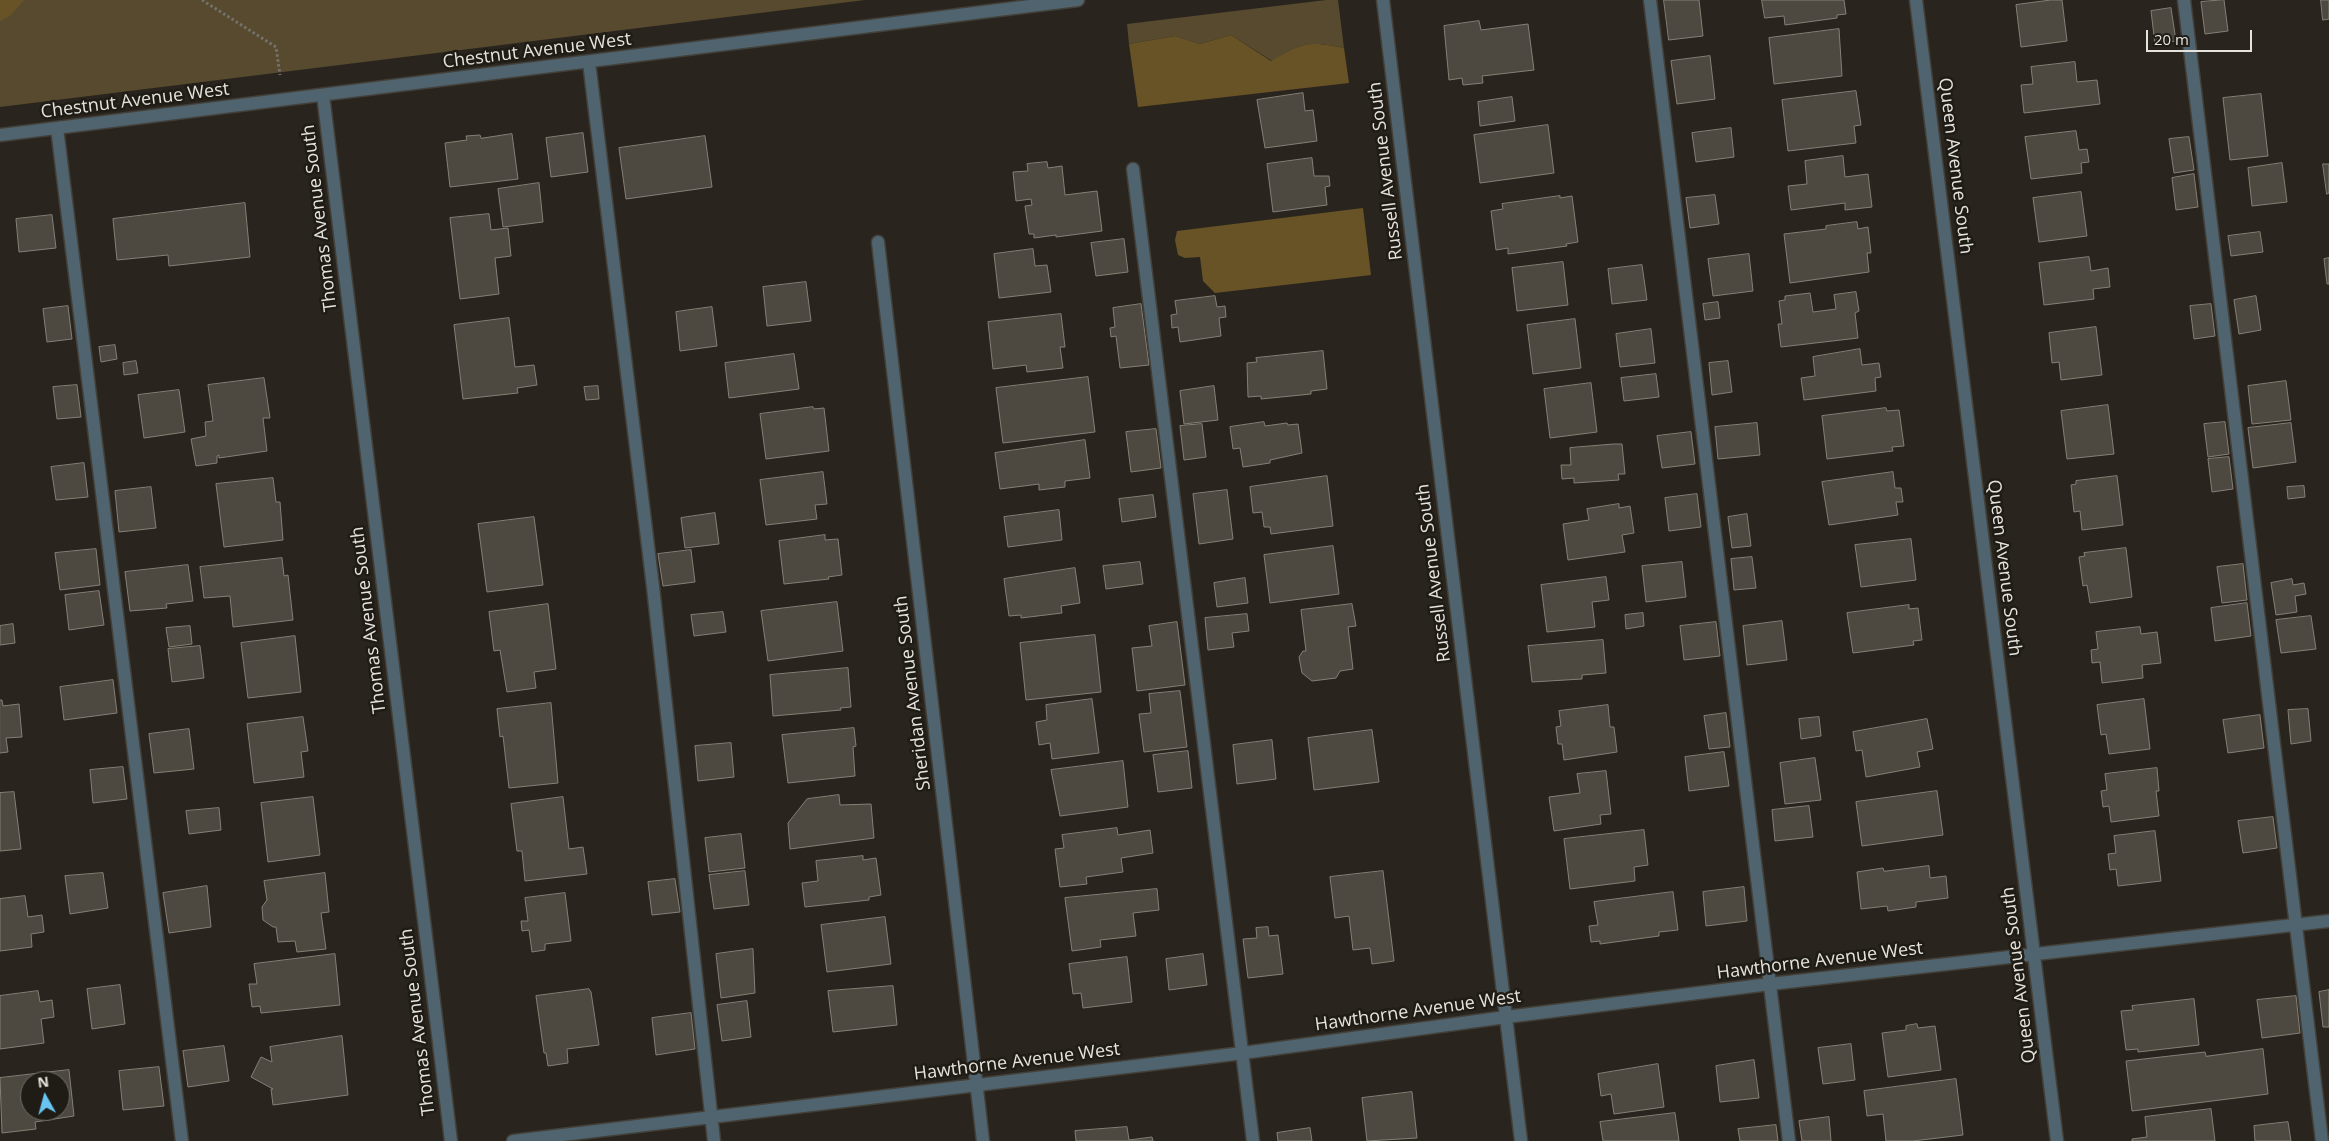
<!DOCTYPE html>
<html>
<head>
<meta charset="utf-8">
<style>
  body { margin:0 }
  #map { position:relative; width:2329px; height:1141px; overflow:hidden; background:#29251e; font-family:"Open Sans",sans-serif }
  canvas { display:block }
  .north { position:absolute; left:20px; top:1071px; width:50px; height:50px; box-sizing:border-box; background:#1f1c15; border:1px solid #6f6c65; border-radius:50%; rotate:353deg; font-size:14px; font-weight:700; line-height:20px; text-align:center; color:#e6e3de }
  .north::after { content:''; display:block; margin:auto; width:18px; height:22px; background:#69c4f1; clip-path:polygon(50% 0,100% 100%,50% 72%,0 100%) }
  .scale { position:absolute; left:2146px; top:30px; width:106px; height:22px; box-sizing:border-box; border:2px solid #e6e3de; border-top:0; padding-left:6px; font-size:15px; line-height:18px; white-space:nowrap; color:#e6e3de; -webkit-text-stroke:4px #1f1c15; paint-order:stroke }
</style>
</head>
<body>
<div id="map">
<canvas width="2329" height="1141"></canvas>
<div class="north">N</div>
<div class="scale">20 m</div>
</div>
<script>
const c = document.querySelector('canvas').getContext('2d');
c.lineJoin = 'round';
function fill(path, color) { c.fillStyle = color; c.fill(path, 'evenodd'); }
function trace(path, color, width, dash) { c.strokeStyle = color; c.lineWidth = width; c.lineCap = dash ? 'butt' : 'round'; c.setLineDash(dash || []); c.stroke(path); }
function label(font, color, halo, rows, align = 'center') {
  c.font = font + ' "Open Sans",sans-serif'; c.lineWidth = 5; c.setLineDash([]); c.textBaseline = 'middle'; c.strokeStyle = halo; c.fillStyle = color; for (const [text, x, y, turn = 0] of rows) {
    c.save(); c.translate(x, y); c.rotate((+turn || 0) * Math.PI / 180); c.textAlign = isNaN(turn) ? turn : align; if (halo) c.strokeText(text, 0, 0); c.fillText(text, 0, 0); c.restore();
  }
}
fill(new Path2D(`
  M0 0H865L0 107Z
  M1326 0H1338L1344 48C1309 41 1302 42 1272 61L1231 35 1200 44 1175 36 1129 44 1127 24Z`), '#574a2f');
fill(new Path2D(`
  M0 0H24L10 16 0 21Z
  M1231 35 1271 61C1303 42 1308 41 1344 48L1349 83 1138 107 1129 44 1175 36 1200 44Z
  M1363 208 1371 275 1215 293 1203 281 1200 257 1185 258 1178 255 1175 240 1177 231Z`), '#685326');
const building = new Path2D(`
  M1664 0H1699L1703 36 1669 40Z
  M1762 0H1844L1846 14 1837 15V18L1785 25 1784 16 1765 18Z
  M2051 0H2062L2067 41 2021 47 2016 5Z
  M2224 0 2228 31 2205 34 2201 2Z
  M2321 0H2329V19L2323 20Z
  M2171 8 2176 41 2155 44 2151 11Z
  M1479 21 1481 30 1528 24 1534 70 1482 76 1483 83 1463 85 1462 78 1449 80 1444 26Z
  M1839 29 1842 76 1774 84 1769 38Z
  M1710 56 1715 99 1677 104 1671 61Z
  M2075 62 2077 82 2097 80 2100 104 2024 113 2021 85 2033 84 2031 67Z
  M1856 91 1861 125 1854 126 1856 143 1788 151 1782 100Z
  M1303 93 1305 111 1313 110 1317 141 1265 148 1257 100Z
  M2261 94 2268 156 2230 160 2223 98Z
  M1512 97 1515 121 1480 126 1478 102Z
  M1548 125 1554 173 1480 183 1474 135Z
  M1731 128 1734 157 1696 162 1692 133Z
  M2076 131 2079 150 2087 149 2089 162 2081 163 2082 173 2031 179 2025 137Z
  M583 133 588 172 551 177 546 138Z
  M512 134 518 179 450 187 445 143 467 140 466 136 480 135 481 138Z
  M705 136 712 187 626 199 619 148Z
  M2189 137 2194 170 2174 173 2169 139Z
  M1843 156 1845 177 1868 174 1872 207 1845 210V203L1791 210 1788 186 1807 184 1805 161Z
  M1312 158 1314 176H1329L1330 186 1325 187 1327 205 1273 212 1267 164Z
  M1047 162 1048 168 1062 166 1065 195 1097 191 1102 231 1056 237V235L1034 238V234H1029L1025 206 1032 205 1031 199 1016 201 1013 172 1028 171 1027 164Z
  M2282 163 2287 202 2252 206 2248 168Z
  M2323 164H2329V193L2327 194Z
  M2194 174 2198 207 2176 210 2172 178Z
  M539 183 543 222 503 227 498 189Z
  M2081 192 2087 236 2039 242 2033 198Z
  M1715 195 1719 224 1690 228 1686 198Z
  M1560 196V198L1572 196 1578 242 1566 244 1567 246 1508 254V248L1496 250 1491 211 1503 209 1502 204Z
  M245 203 250 257 169 266 168 255 117 260 113 219Z
  M489 214 491 230 508 228 511 256 495 258 499 294 460 299 450 218Z
  M52 215 56 248 19 252 16 219Z
  M1857 222 1858 229 1868 227 1871 253H1867L1869 272 1790 283 1784 234 1826 229V226Z
  M2260 232 2263 252 2231 256 2228 236Z
  M1124 239 1128 272 1096 276 1091 243Z
  M1033 249 1035 266 1047 265 1051 292 999 298 994 254Z
  M1749 254 1753 291 1713 296 1708 259Z
  M2089 257 2091 271 2108 268 2110 287 2093 289 2094 299 2044 305 2039 263Z
  M2329 258V284H2327L2324 259Z
  M1563 262 1568 305 1517 311 1512 268Z
  M1642 265 1647 300 1612 304 1608 269Z
  M806 282 811 321 767 326 763 287Z
  M1856 292 1859 311 1855 313 1858 338 1781 347 1778 324H1782L1779 301 1785 300V296L1810 293 1813 312 1836 309 1834 295Z
  M1215 296 1217 307 1225 306 1226 317 1219 318 1221 336 1180 342 1178 327 1172 328 1171 315 1177 314 1175 301Z
  M2256 296 2261 330 2239 334 2234 300Z
  M1718 302 1720 318 1705 320 1703 304Z
  M1141 304 1149 365 1120 368 1116 336 1111 337 1110 328 1115 327 1113 308Z
  M2211 304 2215 336 2194 339 2190 306Z
  M68 306 72 339 47 342 43 309Z
  M712 307 717 346 680 351 676 312Z
  M1061 314 1065 347H1060L1063 368 1027 372 1026 365 993 369 988 322Z
  M509 318 515 367 534 365 537 385 517 388 518 393 463 399 454 325Z
  M1575 319 1581 368 1533 374 1527 325Z
  M2096 327 2102 375 2061 380 2059 362 2052 363 2049 333Z
  M1651 329 1655 363 1620 367 1616 334Z
  M115 345 117 359 101 362 99 347Z
  M1860 349 1862 365 1879 363 1881 377 1875 378 1876 391 1804 400 1801 378 1815 376 1813 357Z
  M1323 351 1327 389 1311 391V394L1261 399V396L1248 397 1247 363 1257 362 1256 358Z
  M794 354 799 389 729 398 725 363Z
  M136 361 138 373 124 375 123 363Z
  M1728 361 1732 392 1712 395 1709 363Z
  M1656 374 1659 397 1624 401 1621 378Z
  M1088 377 1095 432 1003 443 996 388Z
  M264 378 270 418H263L267 451 219 458V455L217 456V463L196 466 191 439 206 436 205 422 213 421 208 385Z
  M2286 381 2291 420 2252 424 2248 386Z
  M1591 383 1597 432 1550 438 1544 389Z
  M77 385 81 417 57 419 53 387Z
  M598 386 599 399 586 400 584 387Z
  M1214 386 1218 420 1184 424 1180 391Z
  M179 390 185 432 144 438 138 395Z
  M2108 405 2114 454 2067 459 2061 411Z
  M813 407 814 409 824 408 829 451 766 459 760 414Z
  M1886 408 1887 411 1899 410 1904 446 1892 447 1893 451 1827 459 1822 416Z
  M1264 422 1265 426 1287 423 1288 425 1298 424 1302 453 1270 460V463L1243 467 1240 448 1233 449 1230 427Z
  M2225 422 2229 454 2208 457 2204 424Z
  M1757 423 1760 455 1718 459 1715 427Z
  M2291 423 2296 462 2253 468 2248 428Z
  M1202 424 1206 457 1184 460 1180 426Z
  M1156 429 1161 468 1131 472 1126 432Z
  M1691 432 1695 464 1662 468 1657 436Z
  M1085 440 1090 478 1065 481V487L1039 490V484L1000 489 995 453Z
  M1614 444H1622L1625 474H1618L1619 480 1574 483V478L1562 479 1561 465H1571L1570 448Z
  M2229 457 2233 489 2212 492 2208 459Z
  M84 463 88 497 56 500 51 467Z
  M823 472 827 504 815 505 817 519 766 525 760 480Z
  M1893 472 1895 488H1901L1903 502H1896L1898 515 1829 525 1822 482Z
  M1327 476 1333 526 1271 534 1270 527H1264L1262 512 1253 513 1250 487Z
  M2117 476 2123 525 2082 530 2080 511 2074 512 2071 485 2076 484V481Z
  M273 478 276 502H280L283 540 224 547 216 484Z
  M2304 486 2305 497 2288 499 2287 487Z
  M151 487 156 528 119 532 115 491Z
  M1227 490 1233 539 1199 544 1193 494Z
  M1697 494 1701 527 1669 531 1665 498Z
  M1153 495 1156 517 1122 522 1119 499Z
  M1619 504V508L1630 506 1634 533 1622 535 1625 552 1568 560 1563 524 1589 520 1587 509Z
  M1059 510 1062 540 1008 547 1004 517Z
  M715 513 719 544 685 548 681 518Z
  M1747 514 1751 546 1732 548 1728 517Z
  M534 517 543 585 487 592 478 524Z
  M825 535V540L838 539 842 575 828 577 829 579 784 584 779 541Z
  M1911 539 1916 580 1861 587 1855 545Z
  M1333 546 1339 594 1270 603 1264 555Z
  M2126 548 2132 597 2090 603 2087 585 2083 586 2079 557 2085 556 2084 553Z
  M96 549 100 585 60 590 55 553Z
  M691 550 695 582 663 586 658 554Z
  M1752 557 1756 588 1734 590 1731 559Z
  M282 558 284 576 288 575 293 620 233 627 230 596 204 598 200 567Z
  M1140 562 1143 584 1106 589 1103 566Z
  M1682 562 1686 597 1646 602 1642 566Z
  M2243 564 2247 600 2222 603 2217 567Z
  M188 565 193 601 166 604 167 608 130 611 125 572Z
  M1075 568 1080 603 1061 606 1062 613 1021 618V615L1009 616 1004 579Z
  M1606 577 1609 600 1592 602 1595 627 1547 632 1541 585Z
  M1245 578 1248 603 1217 607 1214 583Z
  M2292 579 2293 585 2304 583 2306 594 2295 596 2297 612 2276 615 2271 583Z
  M99 591 104 625 69 630 65 595Z
  M837 602 843 651 768 661 761 611Z
  M2247 603 2251 636 2215 641 2211 608Z
  M548 604 556 669 534 672 536 688 507 692 500 650 494 651 489 612Z
  M1352 604 1356 626 1348 627 1353 669 1340 671 1336 678 1312 681 1302 673 1299 657 1303 651H1306L1301 610Z
  M1909 605V609L1918 608 1922 640 1913 641 1914 645 1853 653 1847 613Z
  M723 612 726 632 694 636 691 615Z
  M1643 613 1644 626 1626 629 1625 615Z
  M1247 614 1249 631 1232 633 1234 647 1208 650 1205 618Z
  M2311 616 2316 649 2281 653 2276 620Z
  M1782 621 1787 660 1747 665 1743 626Z
  M1177 622 1185 685 1137 691 1132 648 1152 646 1149 626Z
  M1716 622 1720 656 1684 660 1680 626Z
  M13 624 15 643 0 645V626Z
  M190 626 192 644 169 647 166 628Z
  M2140 627 2141 634 2157 632 2161 663 2142 665 2143 678 2102 683 2100 662 2092 663 2091 650 2098 649 2096 632Z
  M1095 635 1101 692 1026 700 1020 643Z
  M295 636 301 692 248 698 241 643Z
  M1603 640 1606 673 1582 675V679L1532 682 1528 646Z
  M200 646 204 678 172 682 168 649Z
  M848 668 851 707 840 708 841 710 773 716 770 675Z
  M113 680 117 713 64 720 60 687Z
  M1180 691 1187 747 1144 752 1139 714 1151 713 1149 694Z
  M1092 699 1099 753 1052 759 1050 743 1039 745 1036 722 1047 720 1046 705Z
  M2144 699 2150 749 2109 754 2106 734 2101 735 2097 705Z
  M0 700H2L3 706 19 704 22 737 6 738 8 752 0 753Z
  M551 703 558 783 509 788 503 736 500 737 497 709Z
  M1608 705 1610 727H1614L1617 752 1564 760 1562 744H1558L1556 727 1561 726 1559 711Z
  M2308 709 2311 741 2291 744 2288 710Z
  M1726 713 1730 747 1709 749 1704 716Z
  M2260 715 2264 748 2228 753 2223 720Z
  M303 717 308 751 301 752 304 777 254 783 247 724Z
  M1819 717 1821 736 1801 739 1799 719Z
  M1927 719 1933 749 1917 752 1920 767 1866 777 1862 750 1856 751 1853 732Z
  M854 728 856 746 853 747 855 776 788 783 782 735Z
  M189 729 194 769 154 773 149 734Z
  M1372 730 1379 782 1314 790 1308 738Z
  M1272 740 1276 779 1237 784 1233 745Z
  M731 743 734 777 698 781 695 746Z
  M1188 751 1192 788 1158 792 1153 755Z
  M1724 752 1729 786 1689 791 1685 757Z
  M1815 758 1821 800 1785 804 1780 763Z
  M1123 761 1128 807 1060 816 1051 770Z
  M123 767 127 799 93 803 90 770Z
  M2157 768 2159 791H2156L2159 816 2111 822 2109 806 2103 807 2101 791 2107 790 2105 774Z
  M1606 771 1611 814 1600 815 1601 824 1554 831 1549 797 1580 793 1577 774Z
  M1937 791 1943 835 1862 846 1856 802Z
  M14 792 21 849 0 851V793Z
  M839 795 840 805 871 804 874 838 790 849 788 823 807 799Z
  M313 797 320 855 268 862 261 803Z
  M563 797 569 849 583 847 587 874 525 881 522 851H517L511 804Z
  M1809 806 1813 837 1775 841 1772 810Z
  M219 808 221 830 189 834 186 811Z
  M2273 817 2277 848 2243 853 2238 821Z
  M1117 828 1118 835 1150 830 1153 853 1121 858 1123 872 1086 877 1087 884 1060 887 1055 849 1064 848 1062 835Z
  M1644 830 1648 865 1634 867 1635 881 1570 889 1564 839Z
  M2155 831 2161 881 2118 886 2116 869 2110 870 2108 854 2116 853 2114 836Z
  M741 834 745 868 709 872 705 838Z
  M863 856V860L876 858 881 895 869 897V900L805 907 802 883 818 881 816 861Z
  M1929 866 1930 878 1946 876 1948 898 1916 902V907L1888 911 1887 906 1861 909 1857 872 1883 868 1884 871Z
  M745 871 749 905 714 909 709 875Z
  M1383 871 1394 961 1372 964 1370 948 1353 950 1349 916 1335 918 1330 877Z
  M103 873 108 908 70 914 65 876Z
  M325 873 329 912 321 913 326 949 297 952 295 941 278 942 276 927H273L263 920 262 907 267 900 264 881Z
  M675 879 680 912 652 915 648 882Z
  M207 886 211 927 169 933 163 893Z
  M1744 887 1747 921 1706 926 1703 892Z
  M1157 889 1159 910 1133 913 1136 936 1100 940 1101 947 1072 951 1065 898Z
  M1673 892 1678 930 1659 932V936L1600 944V941L1591 942 1589 926 1598 925 1594 902Z
  M565 893 571 941 545 944V950L532 952 529 930 522 931 521 921H528L525 898Z
  M25 896 28 917 42 915 44 932 31 934 32 947 0 951V899Z
  M885 917 891 964 827 972 821 925Z
  M1268 927 1269 936 1278 935 1283 974 1248 978 1243 939 1257 938 1256 928Z
  M753 949 755 993 721 998 716 954Z
  M335 954 340 1005 261 1013 260 1006 252 1007 249 984H257L254 964Z
  M1203 954 1207 985 1169 990 1166 959Z
  M1127 957 1132 1002 1083 1008 1081 993 1073 994 1069 964Z
  M120 985 125 1024 92 1029 87 989Z
  M893 986 897 1025 833 1032 828 991Z
  M589 989 591 992 599 1045 567 1049 568 1063 548 1066 546 1053H544L536 996Z
  M2329 990V1027H2323L2319 992Z
  M38 991 40 1002 52 1000 54 1017 41 1019 44 1043 0 1049V996Z
  M2296 996 2300 1033 2262 1038 2257 1000Z
  M2194 999 2199 1045 2138 1052V1049L2126 1050 2121 1011 2133 1010 2132 1006Z
  M747 1001 751 1037 722 1041 717 1005Z
  M691 1013 695 1049 656 1055 652 1018Z
  M1917 1024 1918 1028 1935 1026 1941 1070 1888 1077 1882 1033 1906 1030V1026Z
  M342 1036 348 1095 273 1105 271 1089H273L251 1077 261 1057 272 1062 270 1047Z
  M1851 1044 1855 1080 1823 1084 1818 1048Z
  M224 1046 229 1081 188 1087 183 1051Z
  M2263 1049 2268 1094 2132 1111 2126 1061 2205 1052 2206 1056Z
  M1754 1060 1759 1098 1720 1102 1716 1066Z
  M1658 1064 1664 1107 1614 1114 1611 1094 1601 1096 1598 1074Z
  M159 1067 164 1106 123 1110 119 1071Z
  M69 1070 74 1116 35 1122 36 1129 2 1133 0 1078ZM30 1081H60V1111H30Z
  M1956 1079 1963 1135 1913 1141H1886L1883 1114 1867 1116 1864 1091Z
  M1412 1092 1417 1138 1367 1141 1362 1098Z
  M2211 1109 2215 1141H2132V1139L2147 1137 2145 1117Z
  M1675 1113 1679 1141H1603L1600 1122Z
  M1829 1117 1831 1141H1802L1799 1121Z
  M2288 1122 2291 1141H2255L2254 1126Z
  M1776 1125 1778 1141H1740L1738 1129Z
  M1127 1127 1129 1140 1152 1137 1153 1141H1076L1075 1131Z
  M1310 1128 1312 1141H1278L1277 1133Z`);
fill(building, '#4d4941');
trace(building, '#848077', 1);
const minor = new Path2D(`
  M1383 0 1521 1141
  M1650 0 1789 1141
  M1916 0 2057 1141
  M2184 0 2322 1141
  M589 62 653 587 714 1141
  M323 95 451 1141
  M57 128 182 1141
  M0 135 1078 0
  M1133 169 1253 1141
  M878 242 983 1141
  M513 1141 1243 1053 1506 1017 1770 984 2329 921`);
trace(minor, '#434039', 15);
trace(new Path2D(`
  M202 0 276 47 280 75`), '#75716b', 3, [2.5, 2.5]);
trace(minor, '#4f646f', 12);
label('18px', '#e6e3de', '#1f1c15', [
  ["Chestnut Avenue West",537,51,-7],
  ["Chestnut Avenue West",135,101,-7],
  ["Queen Avenue South",1955,166,83],
  ["Russell Avenue South",1386,171,-97],
  ["Thomas Avenue South",320,218,-97],
  ["Queen Avenue South",2004,568,83],
  ["Russell Avenue South",1434,573,-97],
  ["Thomas Avenue South",369,620,-97],
  ["Sheridan Avenue South",913,693,-97],
  ["Hawthorne Avenue West",1820,961,-7],
  ["Queen Avenue South",2019,975,-97],
  ["Hawthorne Avenue West",1418,1011,-8],
  ["Thomas Avenue South",418,1022,-97],
  ["Hawthorne Avenue West",1017,1062,-7]
]);
</script>
</body>
</html>
